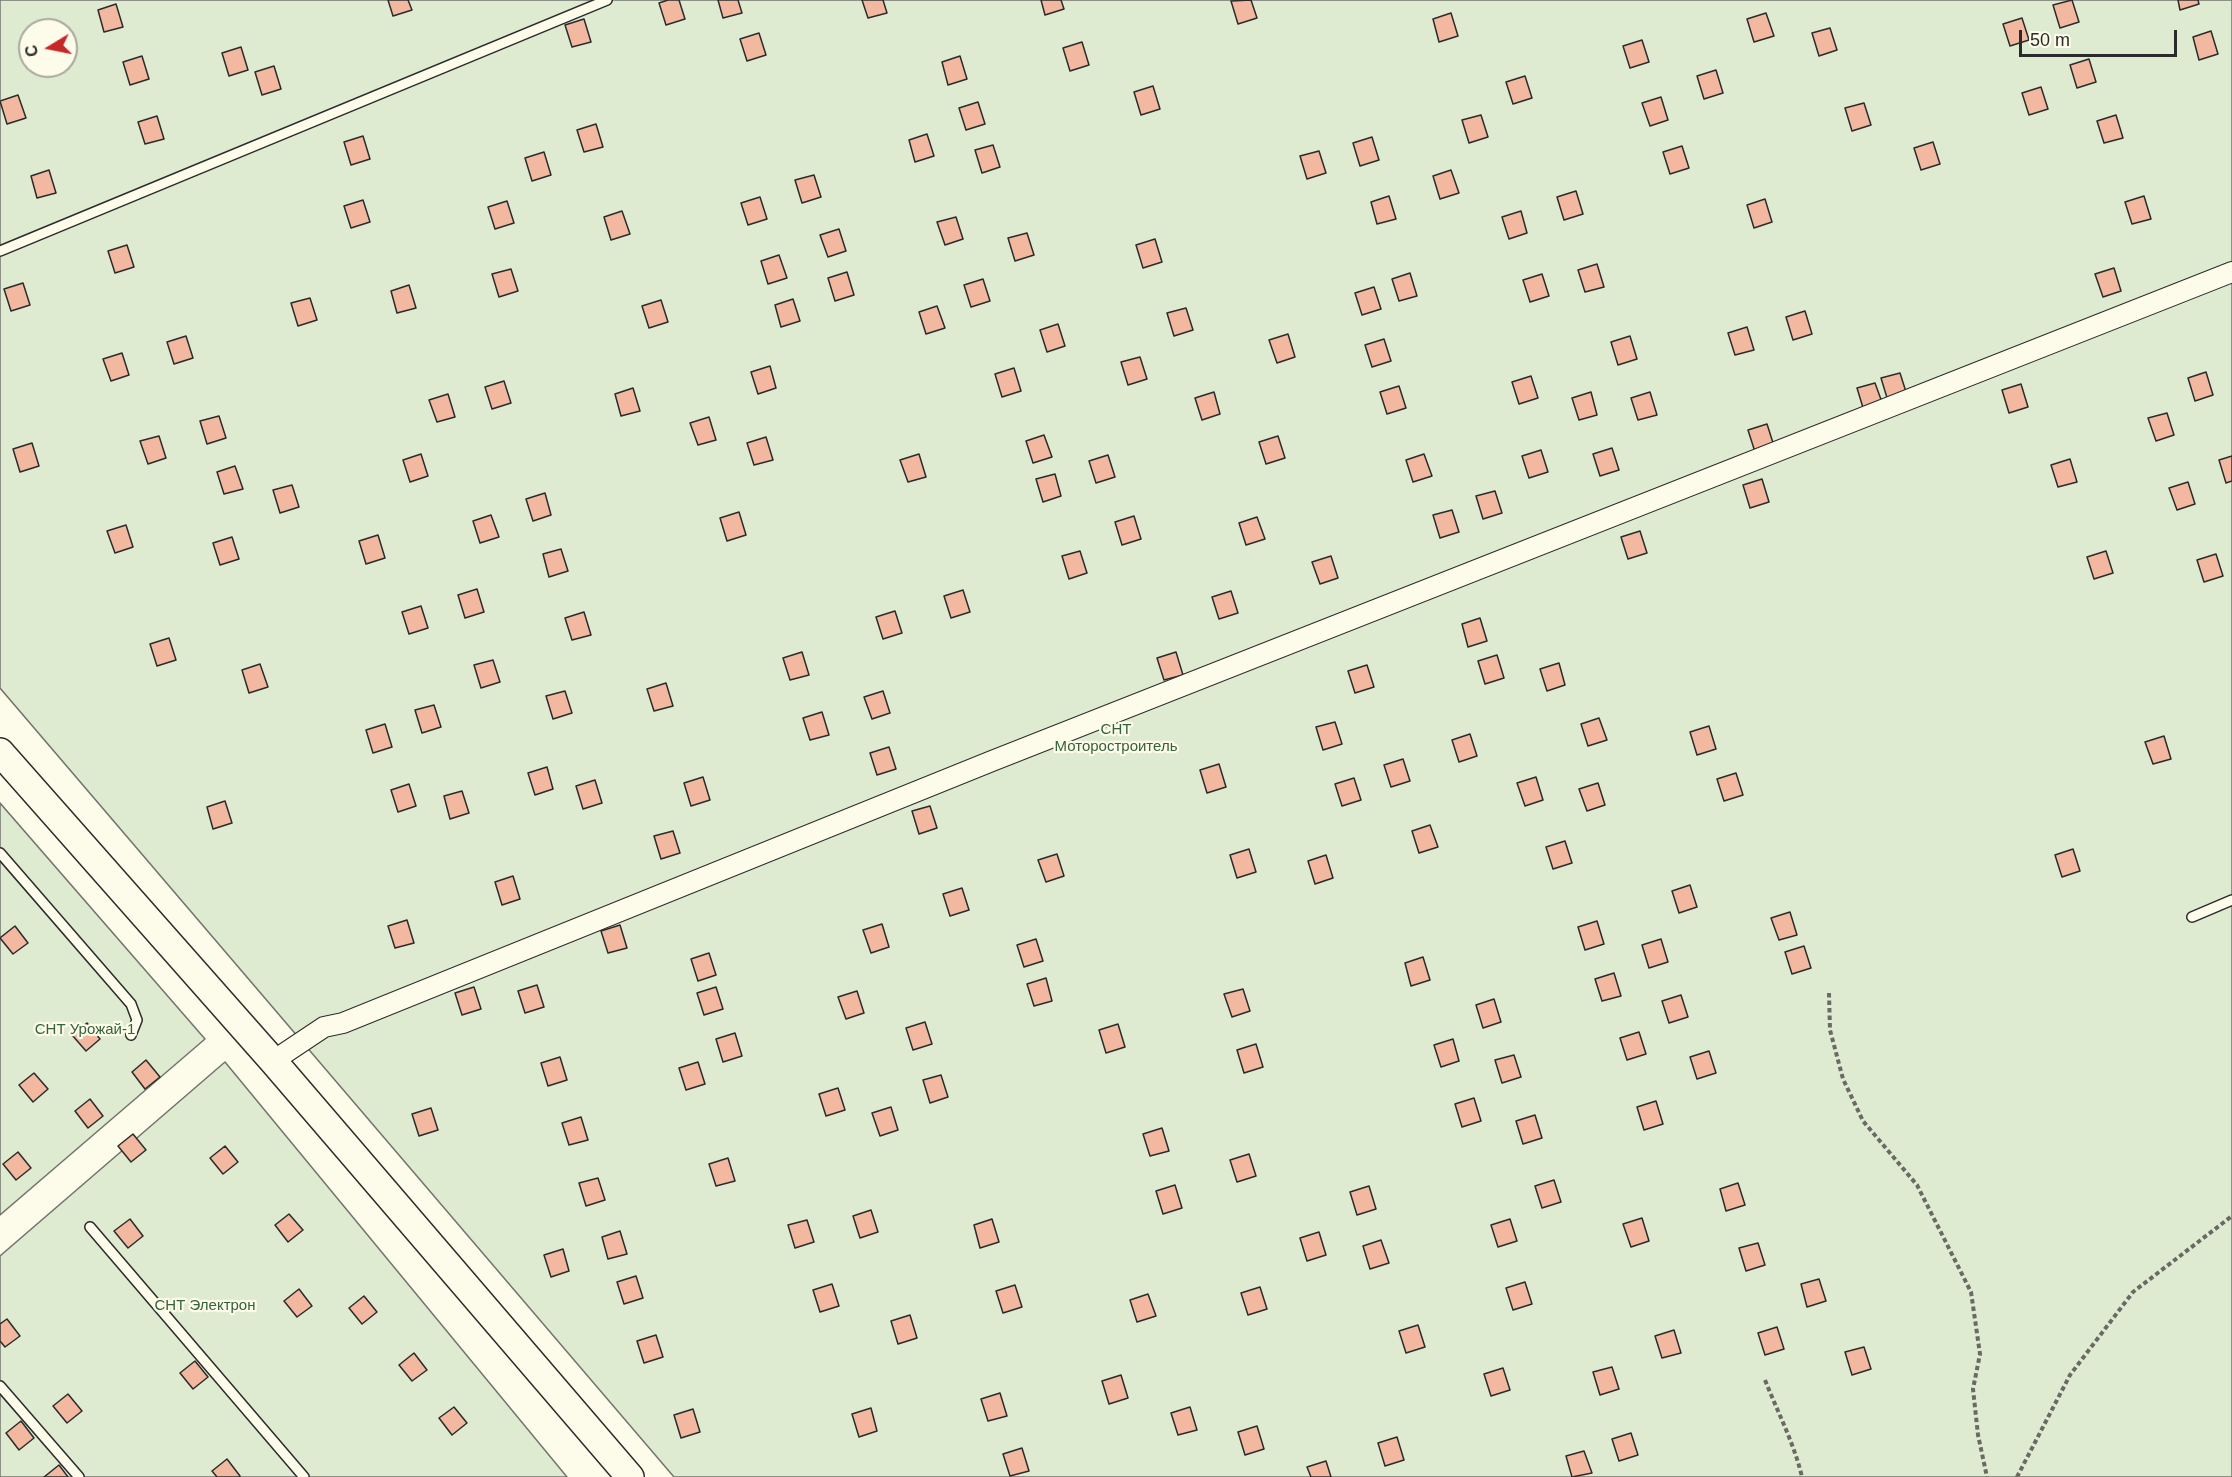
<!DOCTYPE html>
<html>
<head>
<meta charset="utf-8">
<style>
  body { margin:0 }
  #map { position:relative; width:2232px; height:1477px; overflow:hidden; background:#fdfbea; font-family:Arial,sans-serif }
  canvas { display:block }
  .north { position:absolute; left:18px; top:18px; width:60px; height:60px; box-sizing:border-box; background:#fdfbea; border:2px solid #a9a89e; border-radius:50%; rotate:260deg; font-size:16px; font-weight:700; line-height:24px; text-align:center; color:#2b2b2b }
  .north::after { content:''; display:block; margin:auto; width:21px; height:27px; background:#c62828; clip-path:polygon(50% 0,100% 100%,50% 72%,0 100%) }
  .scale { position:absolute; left:2019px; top:30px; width:158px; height:27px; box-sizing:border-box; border:3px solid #2b2b2b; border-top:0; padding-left:8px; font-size:18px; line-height:21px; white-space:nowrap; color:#2b2b2b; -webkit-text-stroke:4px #fdfbea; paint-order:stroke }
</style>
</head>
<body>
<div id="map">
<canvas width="2232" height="1477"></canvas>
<div class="north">С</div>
<div class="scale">50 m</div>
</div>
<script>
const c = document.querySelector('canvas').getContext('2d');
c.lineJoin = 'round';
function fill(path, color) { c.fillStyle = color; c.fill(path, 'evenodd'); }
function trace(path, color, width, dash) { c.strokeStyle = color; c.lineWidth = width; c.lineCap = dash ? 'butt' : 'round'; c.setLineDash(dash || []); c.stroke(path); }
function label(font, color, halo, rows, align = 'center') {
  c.font = font + ' Arial,sans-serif'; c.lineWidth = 4.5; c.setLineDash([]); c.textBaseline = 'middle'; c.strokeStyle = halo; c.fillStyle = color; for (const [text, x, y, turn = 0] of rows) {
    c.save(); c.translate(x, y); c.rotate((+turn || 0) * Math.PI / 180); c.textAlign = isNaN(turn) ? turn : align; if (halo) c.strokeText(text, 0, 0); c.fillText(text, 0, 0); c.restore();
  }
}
const green = new Path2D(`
  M0 0H2232V1477H674L0 688ZM30 30H66V66H30Z
  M0 803 205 1039 0 1215Z
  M225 1062 567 1477H0V1256Z`);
fill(green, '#deebd1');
trace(green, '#74746e', 1.5);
const building = new Path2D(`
  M388 0H408L412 10 393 16Z
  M668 0H679L685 19 666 25 659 3Z
  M718 0H738L742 13 723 18Z
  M862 0H883L887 13 868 18Z
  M1041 0H1061L1064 9 1045 15Z
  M1251 0 1257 18 1238 24 1231 1Z
  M2072 0 2079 22 2060 28 2053 5Z
  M2178 0H2198L2199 4 2180 10Z
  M116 4 123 27 104 32 98 10Z
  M1451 13 1458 36 1439 42 1433 19Z
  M1766 13 1774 36 1754 42 1747 19Z
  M2022 18 2029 40 2010 46 2003 24Z
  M584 19 591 42 572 47 565 25Z
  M1830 28 1837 50 1819 56 1812 33Z
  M2211 31 2218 54 2199 60 2193 37Z
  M759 33 766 55 747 61 740 39Z
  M1642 40 1649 62 1630 68 1623 46Z
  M1082 42 1089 65 1070 71 1063 48Z
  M241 47 248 70 229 76 222 53Z
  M142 56 149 79 130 85 123 62Z
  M960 56 967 79 948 85 942 62Z
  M2089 59 2096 82 2077 88 2070 65Z
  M274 66 281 89 262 95 255 72Z
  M1716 70 1723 93 1704 99 1697 76Z
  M1525 76 1532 98 1513 104 1506 82Z
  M1153 86 1160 109 1141 115 1134 92Z
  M2041 87 2048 109 2029 115 2022 93Z
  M18 95 26 118 7 124 0 101Z
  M1661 97 1668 120 1650 126 1642 103Z
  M978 102 985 124 966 130 959 108Z
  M1864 103 1871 125 1852 131 1845 108Z
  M1481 115 1488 137 1469 143 1462 120Z
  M2116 115 2123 138 2104 143 2097 121Z
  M157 116 164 139 145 144 138 122Z
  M596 124 603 147 584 152 577 130Z
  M927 134 934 156 915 162 909 140Z
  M363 136 370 159 351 165 344 142Z
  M1372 137 1379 160 1360 166 1353 143Z
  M1933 142 1940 164 1921 170 1914 148Z
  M993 145 1000 167 982 173 975 150Z
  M1682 146 1689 168 1670 174 1663 152Z
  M1319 151 1326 173 1307 179 1300 156Z
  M544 152 551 175 532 181 525 158Z
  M49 170 56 193 37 198 31 176Z
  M1451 170 1459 193 1440 199 1433 176Z
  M814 175 821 197 802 203 795 180Z
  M1576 191 1583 214 1564 220 1557 197Z
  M1389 196 1396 219 1377 224 1371 202Z
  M2144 196 2151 219 2132 224 2125 202Z
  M760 197 767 219 748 225 741 203Z
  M1765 199 1772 222 1754 228 1747 205Z
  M363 200 370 222 351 228 344 206Z
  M507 201 514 223 495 229 488 207Z
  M622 211 630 234 611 240 604 217Z
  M1521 211 1527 233 1509 239 1502 217Z
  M956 217 963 239 945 245 937 222Z
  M839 229 846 251 828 257 820 235Z
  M1027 233 1034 255 1015 261 1008 238Z
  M1155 239 1162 262 1143 268 1136 245Z
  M127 245 134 267 115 273 108 251Z
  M779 255 787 278 768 284 761 261Z
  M1597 264 1604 287 1585 292 1578 270Z
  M2114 268 2121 291 2103 297 2095 274Z
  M511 269 518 291 499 297 492 274Z
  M847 272 854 295 835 301 828 278Z
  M1410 273 1417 296 1399 301 1392 279Z
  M1542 274 1549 296 1530 302 1523 280Z
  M983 279 990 301 971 307 964 285Z
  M23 283 30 305 11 311 4 289Z
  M409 285 416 308 397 313 391 291Z
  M1374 287 1381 309 1362 315 1355 293Z
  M310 298 317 320 298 326 291 303Z
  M793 299 800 321 781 327 775 305Z
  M661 300 668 322 649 328 642 306Z
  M937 306 945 328 926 334 919 312Z
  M1186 308 1193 330 1174 336 1167 313Z
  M1805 311 1812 334 1793 340 1786 317Z
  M1058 324 1065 346 1047 352 1040 330Z
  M1747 327 1754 350 1735 355 1728 333Z
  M1288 334 1295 357 1277 363 1269 340Z
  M186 336 193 358 174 364 167 342Z
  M1630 336 1637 359 1618 365 1611 342Z
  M1384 339 1391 361 1372 367 1365 345Z
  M122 353 129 375 111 381 103 359Z
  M1140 357 1147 379 1128 385 1121 362Z
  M770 366 776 388 758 394 751 372Z
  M1014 368 1021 391 1002 397 995 374Z
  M2206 372 2213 395 2195 401 2188 378Z
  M1900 373 1907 395 1888 401 1881 378Z
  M1531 376 1538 398 1519 404 1512 382Z
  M504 381 511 403 492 409 485 387Z
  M1875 383 1883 405 1864 411 1857 388Z
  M2021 384 2028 407 2009 413 2002 390Z
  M1399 386 1406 408 1387 414 1380 392Z
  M633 388 640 411 621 416 615 394Z
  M1214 392 1220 414 1202 420 1195 398Z
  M1591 392 1597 415 1579 420 1572 398Z
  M1650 392 1657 415 1638 420 1631 398Z
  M448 394 455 417 437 422 429 400Z
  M2167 413 2174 435 2156 441 2148 418Z
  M219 416 226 438 207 444 200 421Z
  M709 417 716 440 698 445 690 423Z
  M1767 424 1774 446 1755 452 1748 430Z
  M1044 435 1052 457 1033 463 1026 441Z
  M159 436 166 458 148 464 140 441Z
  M1278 436 1285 458 1266 464 1259 442Z
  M766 437 773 460 754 465 747 443Z
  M32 443 39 466 20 472 13 449Z
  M1612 448 1619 470 1600 476 1593 454Z
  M1541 450 1548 472 1529 478 1522 456Z
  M421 454 428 476 410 482 403 460Z
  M919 454 926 477 908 482 900 460Z
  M1424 454 1432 476 1413 482 1406 460Z
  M1108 455 1115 477 1096 483 1089 461Z
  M2232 456V481L2226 483 2219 460Z
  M2070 459 2077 482 2058 487 2051 465Z
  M235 466 243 489 224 494 217 472Z
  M1055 474 1061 496 1043 502 1036 479Z
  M1762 479 1769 502 1750 508 1743 485Z
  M2188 482 2195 504 2177 510 2169 488Z
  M292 485 299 507 280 513 273 490Z
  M1495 491 1502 513 1483 519 1476 496Z
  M545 493 551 515 533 521 526 499Z
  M1452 510 1459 532 1440 538 1433 515Z
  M739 512 746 535 727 541 720 518Z
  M491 515 499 537 480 543 473 521Z
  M1134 516 1141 539 1122 545 1115 522Z
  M1257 517 1265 539 1246 545 1239 523Z
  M126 525 133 547 115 553 107 531Z
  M1640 531 1647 553 1628 559 1621 537Z
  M378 535 385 558 366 564 359 541Z
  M232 537 239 559 220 565 213 543Z
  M561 549 568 571 549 577 543 554Z
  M1080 551 1087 573 1069 579 1062 556Z
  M2106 551 2113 573 2094 579 2087 557Z
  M2216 554 2223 576 2204 582 2197 560Z
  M1331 556 1338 578 1320 584 1312 562Z
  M477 589 484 612 465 618 458 595Z
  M963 590 970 612 951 618 944 596Z
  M1231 591 1238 613 1219 619 1212 597Z
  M421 606 428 628 409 634 402 612Z
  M895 611 902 633 883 639 876 617Z
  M584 612 591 635 572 640 565 618Z
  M1480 618 1487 641 1468 647 1462 624Z
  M169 638 176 660 157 666 150 644Z
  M802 652 809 675 790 680 783 658Z
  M1176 652 1183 675 1164 680 1157 658Z
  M1497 655 1504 678 1485 684 1478 661Z
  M493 660 500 682 481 688 474 665Z
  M1559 663 1565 685 1547 691 1540 669Z
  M260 664 268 687 249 693 242 670Z
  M1367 665 1374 687 1355 693 1348 671Z
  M666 683 673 706 654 711 647 689Z
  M565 691 572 713 553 719 546 696Z
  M883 691 890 713 872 719 864 697Z
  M434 705 441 727 422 733 415 710Z
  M822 712 829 735 810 740 803 718Z
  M1599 718 1607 740 1588 746 1581 724Z
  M1335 722 1342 744 1323 750 1316 727Z
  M385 724 392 747 373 753 366 730Z
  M1709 726 1716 749 1697 755 1690 732Z
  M1470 734 1477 756 1459 762 1452 740Z
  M2164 736 2171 759 2153 764 2145 742Z
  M889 747 896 769 877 775 870 753Z
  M1403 759 1410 781 1391 787 1384 765Z
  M1219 764 1226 787 1207 793 1200 770Z
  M547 767 553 789 535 795 528 773Z
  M1736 773 1743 795 1724 801 1717 779Z
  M703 777 710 800 691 806 684 783Z
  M1536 777 1543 800 1525 806 1517 783Z
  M1354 778 1361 800 1342 806 1335 784Z
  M595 780 602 803 583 809 576 786Z
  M1598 783 1605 805 1587 811 1579 789Z
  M409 784 416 806 398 812 391 790Z
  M462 791 469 813 450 819 444 796Z
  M225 801 232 823 213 829 207 807Z
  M930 806 937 828 919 834 912 811Z
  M1430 825 1438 847 1419 853 1412 831Z
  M673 831 680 853 661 859 654 836Z
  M1565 841 1572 863 1553 869 1546 847Z
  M1249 849 1256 872 1237 878 1230 855Z
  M2073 849 2080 871 2062 877 2055 855Z
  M1057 854 1064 876 1046 882 1038 860Z
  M1326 855 1333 878 1315 884 1308 861Z
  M513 876 520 899 502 905 495 882Z
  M1690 885 1697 907 1679 913 1672 891Z
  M962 888 969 910 950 916 943 894Z
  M1790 912 1797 935 1779 940 1771 918Z
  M407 920 414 943 395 948 388 926Z
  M1597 921 1604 944 1585 950 1578 927Z
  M882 924 889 947 871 953 863 930Z
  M620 925 627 948 608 953 601 931Z
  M15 926 28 943 13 954 0 938Z
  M1036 939 1043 961 1024 967 1017 945Z
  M1661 939 1668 962 1649 968 1642 945Z
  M1804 946 1811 968 1792 974 1785 952Z
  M709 953 716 975 698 981 691 959Z
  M1423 957 1430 980 1411 986 1405 963Z
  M1614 973 1621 996 1602 1001 1595 979Z
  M1046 978 1052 1001 1034 1006 1027 984Z
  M537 985 544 1007 525 1013 518 991Z
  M474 987 481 1009 462 1015 455 993Z
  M716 987 723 1009 704 1015 697 993Z
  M1243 989 1250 1011 1232 1017 1224 994Z
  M857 991 864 1013 846 1019 838 997Z
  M1681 995 1688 1017 1669 1023 1662 1001Z
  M1494 999 1501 1022 1483 1028 1476 1005Z
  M925 1022 932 1044 913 1050 906 1028Z
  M87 1023 100 1039 86 1051 72 1035Z
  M1118 1024 1125 1047 1106 1053 1099 1030Z
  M1639 1032 1646 1054 1627 1060 1620 1038Z
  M735 1033 742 1056 723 1062 716 1039Z
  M1453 1039 1459 1061 1441 1067 1434 1045Z
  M1256 1044 1263 1067 1244 1073 1237 1050Z
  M1709 1051 1716 1073 1697 1079 1690 1057Z
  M1514 1055 1521 1077 1502 1083 1495 1060Z
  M560 1057 567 1080 548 1086 541 1063Z
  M146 1060 160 1077 145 1089 132 1072Z
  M698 1062 705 1084 686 1090 679 1068Z
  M34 1073 48 1089 33 1102 19 1085Z
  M941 1075 948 1097 930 1103 923 1080Z
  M838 1088 845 1110 826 1116 819 1094Z
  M1474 1098 1481 1121 1462 1127 1455 1104Z
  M90 1099 103 1116 88 1128 75 1111Z
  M1656 1101 1663 1124 1644 1130 1637 1107Z
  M891 1107 898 1130 880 1136 872 1113Z
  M431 1108 438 1130 419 1136 412 1114Z
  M1535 1115 1542 1138 1523 1144 1516 1121Z
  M581 1117 588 1140 569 1145 562 1123Z
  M1162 1128 1169 1151 1150 1156 1143 1134Z
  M133 1134 146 1150 131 1162 118 1146Z
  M225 1146 238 1162 223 1174 210 1158Z
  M18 1152 31 1168 16 1180 3 1164Z
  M1249 1154 1256 1176 1237 1182 1230 1160Z
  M728 1158 735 1181 716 1186 709 1164Z
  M598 1178 605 1200 586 1206 579 1183Z
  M1554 1180 1561 1202 1542 1208 1535 1186Z
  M1738 1183 1745 1205 1726 1211 1720 1189Z
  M1175 1185 1182 1208 1163 1214 1156 1191Z
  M1369 1186 1376 1209 1357 1215 1350 1192Z
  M871 1210 878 1232 860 1238 853 1216Z
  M289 1214 303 1230 288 1242 275 1225Z
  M1642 1218 1649 1241 1631 1247 1623 1224Z
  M130 1219 143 1236 128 1248 114 1231Z
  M992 1219 999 1242 980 1248 974 1225Z
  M1510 1219 1517 1241 1498 1247 1491 1225Z
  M807 1220 814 1242 795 1248 788 1225Z
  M620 1231 627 1254 608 1259 602 1237Z
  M1319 1232 1326 1255 1307 1261 1300 1238Z
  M1381 1240 1389 1263 1370 1269 1363 1246Z
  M1758 1243 1765 1265 1746 1271 1739 1248Z
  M563 1249 569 1271 551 1277 544 1255Z
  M636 1276 643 1298 624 1304 617 1282Z
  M1819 1279 1826 1301 1807 1307 1801 1284Z
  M1525 1282 1532 1304 1513 1310 1506 1288Z
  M832 1284 839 1306 820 1312 813 1290Z
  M1015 1285 1022 1307 1003 1313 996 1291Z
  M1260 1287 1267 1309 1248 1315 1241 1293Z
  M299 1289 312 1306 297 1317 284 1301Z
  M1148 1294 1156 1316 1137 1322 1130 1300Z
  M364 1296 377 1312 362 1324 349 1308Z
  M910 1315 917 1338 898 1344 891 1321Z
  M7 1319 20 1336 5 1347 0 1341V1324Z
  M1418 1325 1425 1347 1406 1353 1399 1331Z
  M1777 1327 1784 1349 1765 1355 1758 1333Z
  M1674 1330 1681 1353 1662 1358 1655 1336Z
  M656 1335 663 1357 644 1363 637 1341Z
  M1864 1347 1871 1369 1852 1375 1845 1352Z
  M414 1353 427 1370 412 1381 399 1365Z
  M195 1361 208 1377 193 1389 180 1373Z
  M1612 1367 1619 1389 1600 1395 1593 1372Z
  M1503 1368 1510 1390 1491 1396 1484 1374Z
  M1121 1375 1128 1398 1109 1404 1102 1381Z
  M1000 1393 1007 1416 988 1421 981 1399Z
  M68 1394 82 1411 67 1423 53 1406Z
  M454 1407 467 1423 452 1435 439 1418Z
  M1190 1407 1197 1430 1178 1435 1171 1413Z
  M871 1408 877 1431 859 1437 852 1414Z
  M693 1409 700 1432 681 1438 674 1415Z
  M21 1421 34 1438 19 1450 6 1433Z
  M1257 1426 1264 1449 1245 1455 1238 1432Z
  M1631 1433 1638 1455 1619 1461 1612 1439Z
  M1397 1437 1404 1460 1385 1466 1378 1443Z
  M1022 1448 1029 1471 1010 1476 1003 1454Z
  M1584 1451 1592 1473 1572 1477 1566 1456Z
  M227 1459 240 1476 239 1477H217L212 1471Z
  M1326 1461 1331 1477H1311L1307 1467Z
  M59 1465 68 1477H44Z`);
fill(building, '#f2b8a0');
trace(building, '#2b2b2b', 1.5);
const lane = new Path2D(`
  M0 251 607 0
  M0 853 131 1004 137 1020 131 1035
  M2192 917 2232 900
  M90 1227 304 1477
  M0 1386 79 1477`);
const street = new Path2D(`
  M273 1061 324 1027 343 1023 992 761 2232 272`);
const secondary = new Path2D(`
  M0 752 273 1061 630 1477`);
trace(lane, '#2b2b2b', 12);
trace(street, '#2b2b2b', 22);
trace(secondary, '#2b2b2b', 30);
trace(new Path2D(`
  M1829 993 1830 1030 1843 1079 1863 1121 1917 1185 1971 1292 1980 1354 1973 1389 1978 1435 1987 1477
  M1765 1380C1778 1413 1794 1443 1802 1477
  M2017 1477 2070 1375 2133 1292 2232 1216`), '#6a6964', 4, [4.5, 3]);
trace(lane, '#fdfbea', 9);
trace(street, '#fdfbea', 20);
trace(secondary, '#fdfbea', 27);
label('15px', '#34623c', '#fdfbea', [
  ["СНТ",1116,730],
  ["Моторостроитель",1116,747],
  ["СНТ Урожай-1",85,1030],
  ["СНТ Электрон",205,1306]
]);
</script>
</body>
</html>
